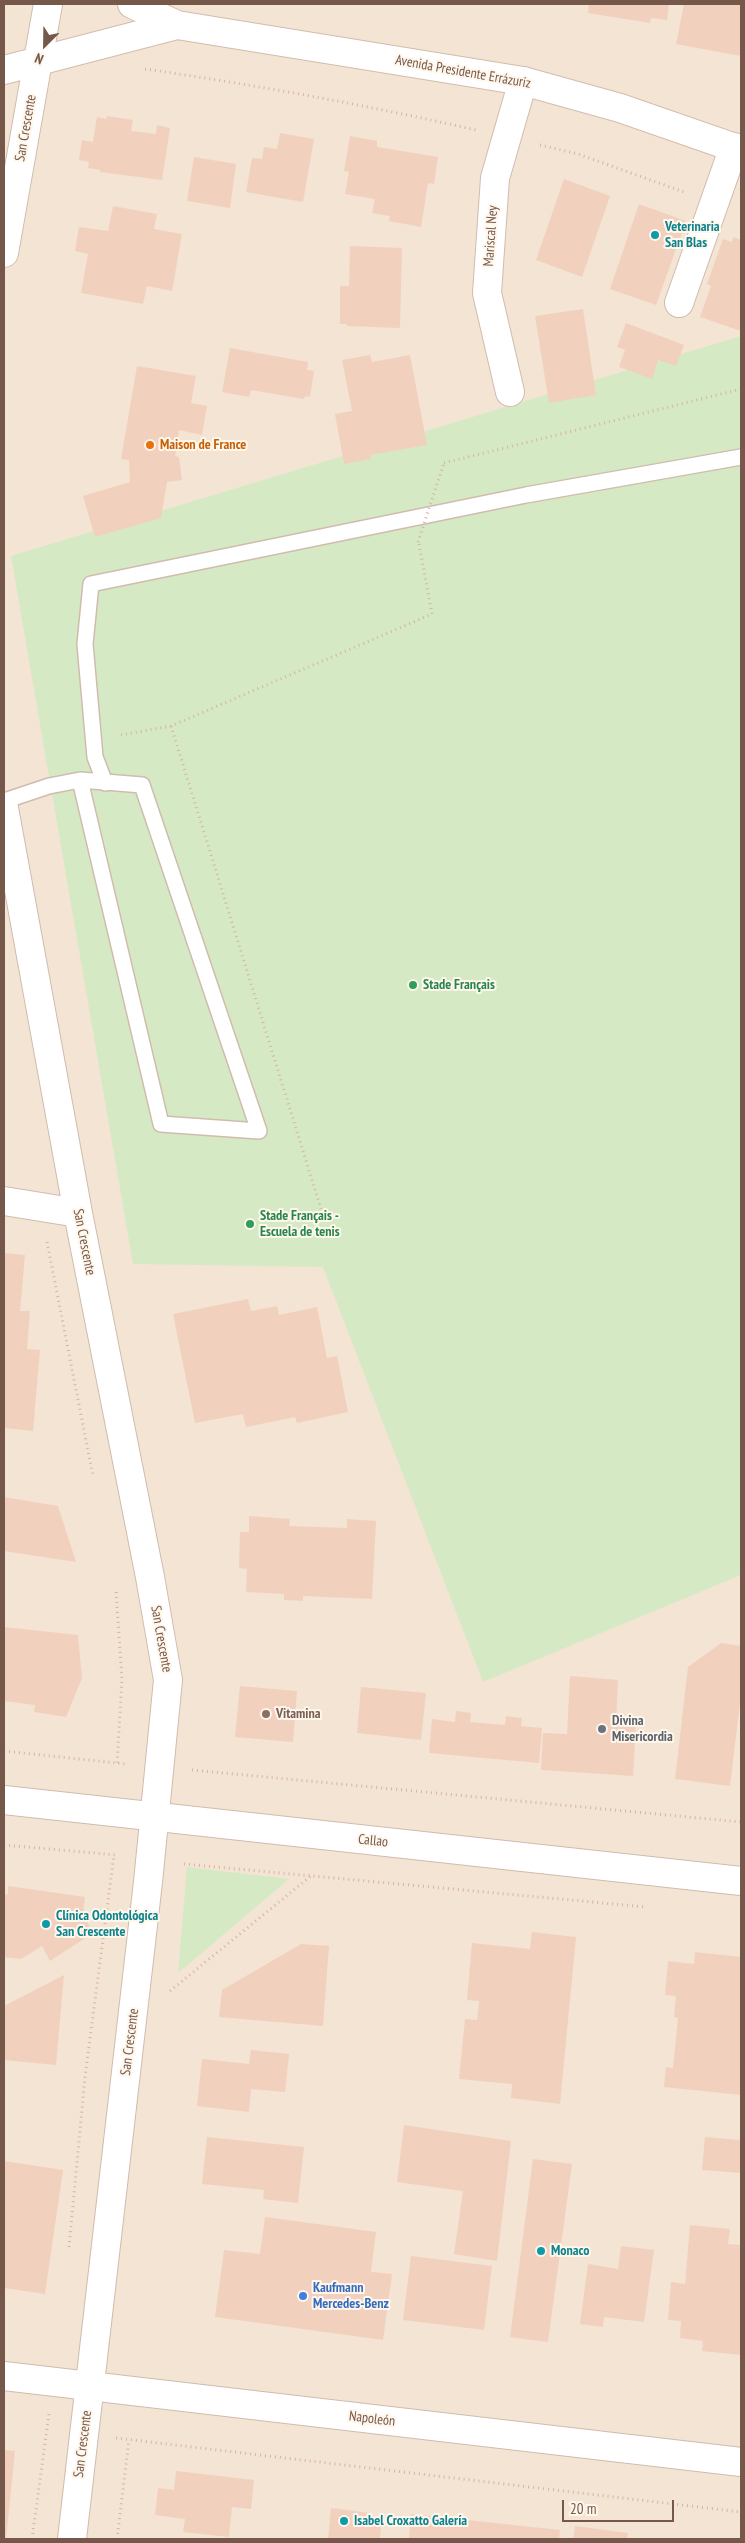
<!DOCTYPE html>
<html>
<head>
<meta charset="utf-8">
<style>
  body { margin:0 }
  #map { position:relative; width:745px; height:2543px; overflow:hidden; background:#fcf3e6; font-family:"PT Sans Narrow",sans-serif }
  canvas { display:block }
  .frame { position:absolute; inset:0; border:5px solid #76584b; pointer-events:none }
  .north { position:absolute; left:20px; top:20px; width:50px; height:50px; -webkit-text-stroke:4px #fff7ec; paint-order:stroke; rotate:203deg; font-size:14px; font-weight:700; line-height:20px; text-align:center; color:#76584b }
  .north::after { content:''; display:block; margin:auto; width:18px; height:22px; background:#76584b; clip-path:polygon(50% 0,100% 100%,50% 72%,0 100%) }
  .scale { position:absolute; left:562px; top:2500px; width:112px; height:22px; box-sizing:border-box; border:2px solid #76584b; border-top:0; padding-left:6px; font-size:15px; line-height:18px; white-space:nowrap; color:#76584b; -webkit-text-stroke:4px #fff7ec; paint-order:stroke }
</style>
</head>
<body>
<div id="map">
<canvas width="745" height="2543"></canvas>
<div class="frame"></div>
<div class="north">N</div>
<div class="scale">20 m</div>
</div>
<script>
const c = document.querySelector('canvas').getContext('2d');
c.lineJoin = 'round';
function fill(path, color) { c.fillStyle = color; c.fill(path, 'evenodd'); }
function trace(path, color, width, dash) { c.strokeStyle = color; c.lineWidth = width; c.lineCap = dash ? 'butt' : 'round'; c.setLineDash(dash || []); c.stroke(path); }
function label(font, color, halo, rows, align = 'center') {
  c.font = font + ' "PT Sans Narrow",sans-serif'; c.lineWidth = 4; c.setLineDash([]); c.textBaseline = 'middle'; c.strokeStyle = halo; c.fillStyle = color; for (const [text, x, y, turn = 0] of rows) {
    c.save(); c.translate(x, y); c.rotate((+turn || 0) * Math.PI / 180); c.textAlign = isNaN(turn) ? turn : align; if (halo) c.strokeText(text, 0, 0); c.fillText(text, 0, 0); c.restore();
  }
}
fill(new Path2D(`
  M4 4H741V2539H4Z`), '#f4e4d4');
fill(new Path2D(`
  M741 336V1575L483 1682 323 1267 133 1264 11 556Z
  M187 1867 289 1879 178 1973Z`), '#d5eac4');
fill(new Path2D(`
  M589 4H669L667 20 651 18 650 23 588 13Z
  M684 4H741V56L676 44Z
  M107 116 133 120 131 131 156 134 157 125 170 128 162 180 100 172V170L88 168 89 162 79 160 82 140 93 142 97 117 106 119Z
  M280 133 314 139 303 202 246 192 252 158 262 159 264 147 277 149Z
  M350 136 377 141V147L438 157 434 184 428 183 421 227 389 221 390 216 372 213 375 199 345 194 349 172 344 171Z
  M194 157 236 164 230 208 187 201Z
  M564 179 610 196 582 277 536 260Z
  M639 204 686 221 656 305 610 289Z
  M113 206 157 214 154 229 182 234 172 291 147 286 143 304 81 293 88 254 75 251 79 227 108 231Z
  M733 237 741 240V331L700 317 711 286 707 284 723 239 732 242Z
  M350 246 402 248 400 328 347 326V324H340V286H349Z
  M583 309 596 395 549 403 535 316Z
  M626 323 684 345 676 366 658 360 652 379 619 367 625 350 617 347Z
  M230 348 308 362 307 370 314 371 310 397 305 396 304 399 251 390 249 397 222 392Z
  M370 355 372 362 410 355 427 445 370 455 371 459 344 464 335 414 352 411 342 360Z
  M137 366 196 376 191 403 207 406 202 435 179 430 175 456 179 457 182 480 167 482 161 518 95 537 83 496 130 482 129 460 121 459Z
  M4 1253 25 1255 20 1311H30L27 1349 40 1350 33 1431 4 1428Z
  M248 1299 251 1311 277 1306 279 1315 317 1307 327 1358 337 1356 348 1412 297 1423 295 1417 246 1427 243 1414 195 1423 173 1314Z
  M4 1497 58 1506 76 1562 4 1551Z
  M249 1516 290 1519 289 1526 347 1528V1519L376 1521 372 1599 303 1596V1601L284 1600V1594L246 1592 247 1569 239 1568 240 1532H249Z
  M4 1627 78 1635 82 1678 66 1717 34 1712 35 1705 4 1701Z
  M721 1643 741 1646V1695L730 1786 675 1779 688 1667Z
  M570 1676 618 1680 616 1723 636 1724 633 1776 541 1770 543 1733 567 1734Z
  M240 1686 297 1691 293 1742 235 1737Z
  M361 1687 426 1693 421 1740 357 1733Z
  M456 1711 471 1713 470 1722 505 1725 506 1716 522 1718 521 1726 542 1728 539 1763 429 1753 432 1719 455 1722Z
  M8 1886 85 1897 83 1914 93 1933 50 1961 42 1946 21 1959 4 1957V1894L8 1895Z
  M532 1932 576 1937 560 2104 511 2098 512 2084 459 2079 465 2019 477 2020 479 2001 467 2000 472 1943 530 1949Z
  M301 1944 329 1946 323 2026 219 2017 222 1990Z
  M695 1952 741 1957V2095L664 2087 666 2067 673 2068 678 2018 674 2017 676 1996 665 1995 668 1961 694 1964Z
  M64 1975 56 2065 4 2060V2006Z
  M251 2050 289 2054 285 2092 251 2089 249 2112 197 2106 202 2059 249 2064Z
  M404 2125 511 2141 497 2261 454 2254 463 2191 397 2182Z
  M207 2137 304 2147 298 2203 263 2199 264 2190 202 2184Z
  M705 2137 741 2140V2173L702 2170Z
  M533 2159 572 2164 548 2342 510 2337Z
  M4 2161 63 2170 45 2294 4 2288Z
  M265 2217 376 2232 371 2272 392 2274 383 2340 215 2317 224 2250 260 2254Z
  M690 2225 730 2229 728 2244 741 2245V2355L702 2351 703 2341 680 2338 681 2321 668 2320 671 2282 685 2284Z
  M621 2246 654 2250 644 2322 604 2317 603 2327 580 2324 588 2264 618 2269Z
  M411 2256 492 2266 484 2330 403 2320Z
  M4 2450 15 2451 6 2539H4Z
  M176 2471 254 2480 251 2509 232 2507 229 2537 183 2532 185 2519 155 2515 158 2488 174 2490Z
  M331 2508 370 2513 369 2523 381 2525 380 2539H328Z
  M411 2514 560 2530 559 2539H409Z
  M575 2526 628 2533 627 2539H573Z`), '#f2d0be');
const service = new Path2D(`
  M80 780 142 785 259 1131 161 1124Z
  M105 783 95 757 85 644 91 584 526 495 741 457
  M4 801 49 786 80 780`);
const minor = new Path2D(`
  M4 253 48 4
  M679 303 734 147
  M510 392 487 293 495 178 523 81
  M4 808 78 1213 150 1577 168 1680 148 1882 72 2539
  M4 1201 78 1213
  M4 1800 741 1881
  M4 2376 741 2462`);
const secondary = new Path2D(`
  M132 4 177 25 523 81 620 108 741 150
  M4 70 177 25`);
trace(service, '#d0bcaf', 18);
trace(minor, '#d0bcaf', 30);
trace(secondary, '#d3bcac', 30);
trace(new Path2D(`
  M145 69C256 85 366 105 476 130
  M540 145 578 154 684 192
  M444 463 741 389
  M171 726 321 1209
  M121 735 171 726 432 614 419 544
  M47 1242 93 1476
  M116 1592 122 1679 117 1764
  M4 1751 126 1764
  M192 1770 741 1822
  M4 1845 116 1855
  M184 1864 646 1907
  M170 1991 312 1875
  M69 2247 85 2077 114 1855
  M116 2438 741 2512
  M32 2539 49 2414
  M117 2539 129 2440`), '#d7b3a1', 3, [1, 4]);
trace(service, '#fff', 15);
trace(minor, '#fff', 28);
trace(secondary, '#fff', 28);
trace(new Path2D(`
  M418 542 444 463`), '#d7b3a1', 3, [1, 4]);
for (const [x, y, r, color] of [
  [655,235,5,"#0f9aa8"],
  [150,445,5,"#e8710a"],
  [413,985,5,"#2e9e5b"],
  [250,1224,5,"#2e9e5b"],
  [266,1714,5,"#8d6e63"],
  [602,1729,5,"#6b7280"],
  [46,1924,5,"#0f9aa8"],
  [541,2251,5,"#0f9aa8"],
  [303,2296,5,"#3f7fe0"],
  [344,2521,5,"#0f9aa8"]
]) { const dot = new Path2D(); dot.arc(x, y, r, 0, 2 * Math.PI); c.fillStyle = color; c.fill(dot); trace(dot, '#fff7ec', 2); }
label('14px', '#76584b', '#fff7ec', [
  ["Avenida Presidente Errázuriz",463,72,10],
  ["San Crescente",26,128,-80],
  ["Mariscal Ney",491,236,-86],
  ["San Crescente",84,1242,79],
  ["San Crescente",161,1639,80],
  ["Callao",373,1841,6],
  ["San Crescente",130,2042,-83],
  ["Napoleón",372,2419,7],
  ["San Crescente",83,2444,-83]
]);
label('bold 14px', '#0d838f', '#fff7ec', [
  ["Veterinaria",665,227],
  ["San Blas",665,243],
  ["Clínica Odontológica",56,1916],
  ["San Crescente",56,1932],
  ["Monaco",551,2251],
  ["Isabel Croxatto Galería",354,2521]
], 'left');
label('bold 14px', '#c56008', '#fff7ec', [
  ["Maison de France",160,445]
], 'left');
label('bold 14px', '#27864d', '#fff7ec', [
  ["Stade Français",423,985],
  ["Stade Français -",260,1216],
  ["Escuela de tenis",260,1232]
], 'left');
label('bold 14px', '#785e54', '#fff7ec', [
  ["Vitamina",276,1714]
], 'left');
label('bold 14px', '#5b616d', '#fff7ec', [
  ["Divina",612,1721],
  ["Misericordia",612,1737]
], 'left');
label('bold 14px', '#366cbe', '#fff7ec', [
  ["Kaufmann",313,2288],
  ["Mercedes-Benz",313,2304]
], 'left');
</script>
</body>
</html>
